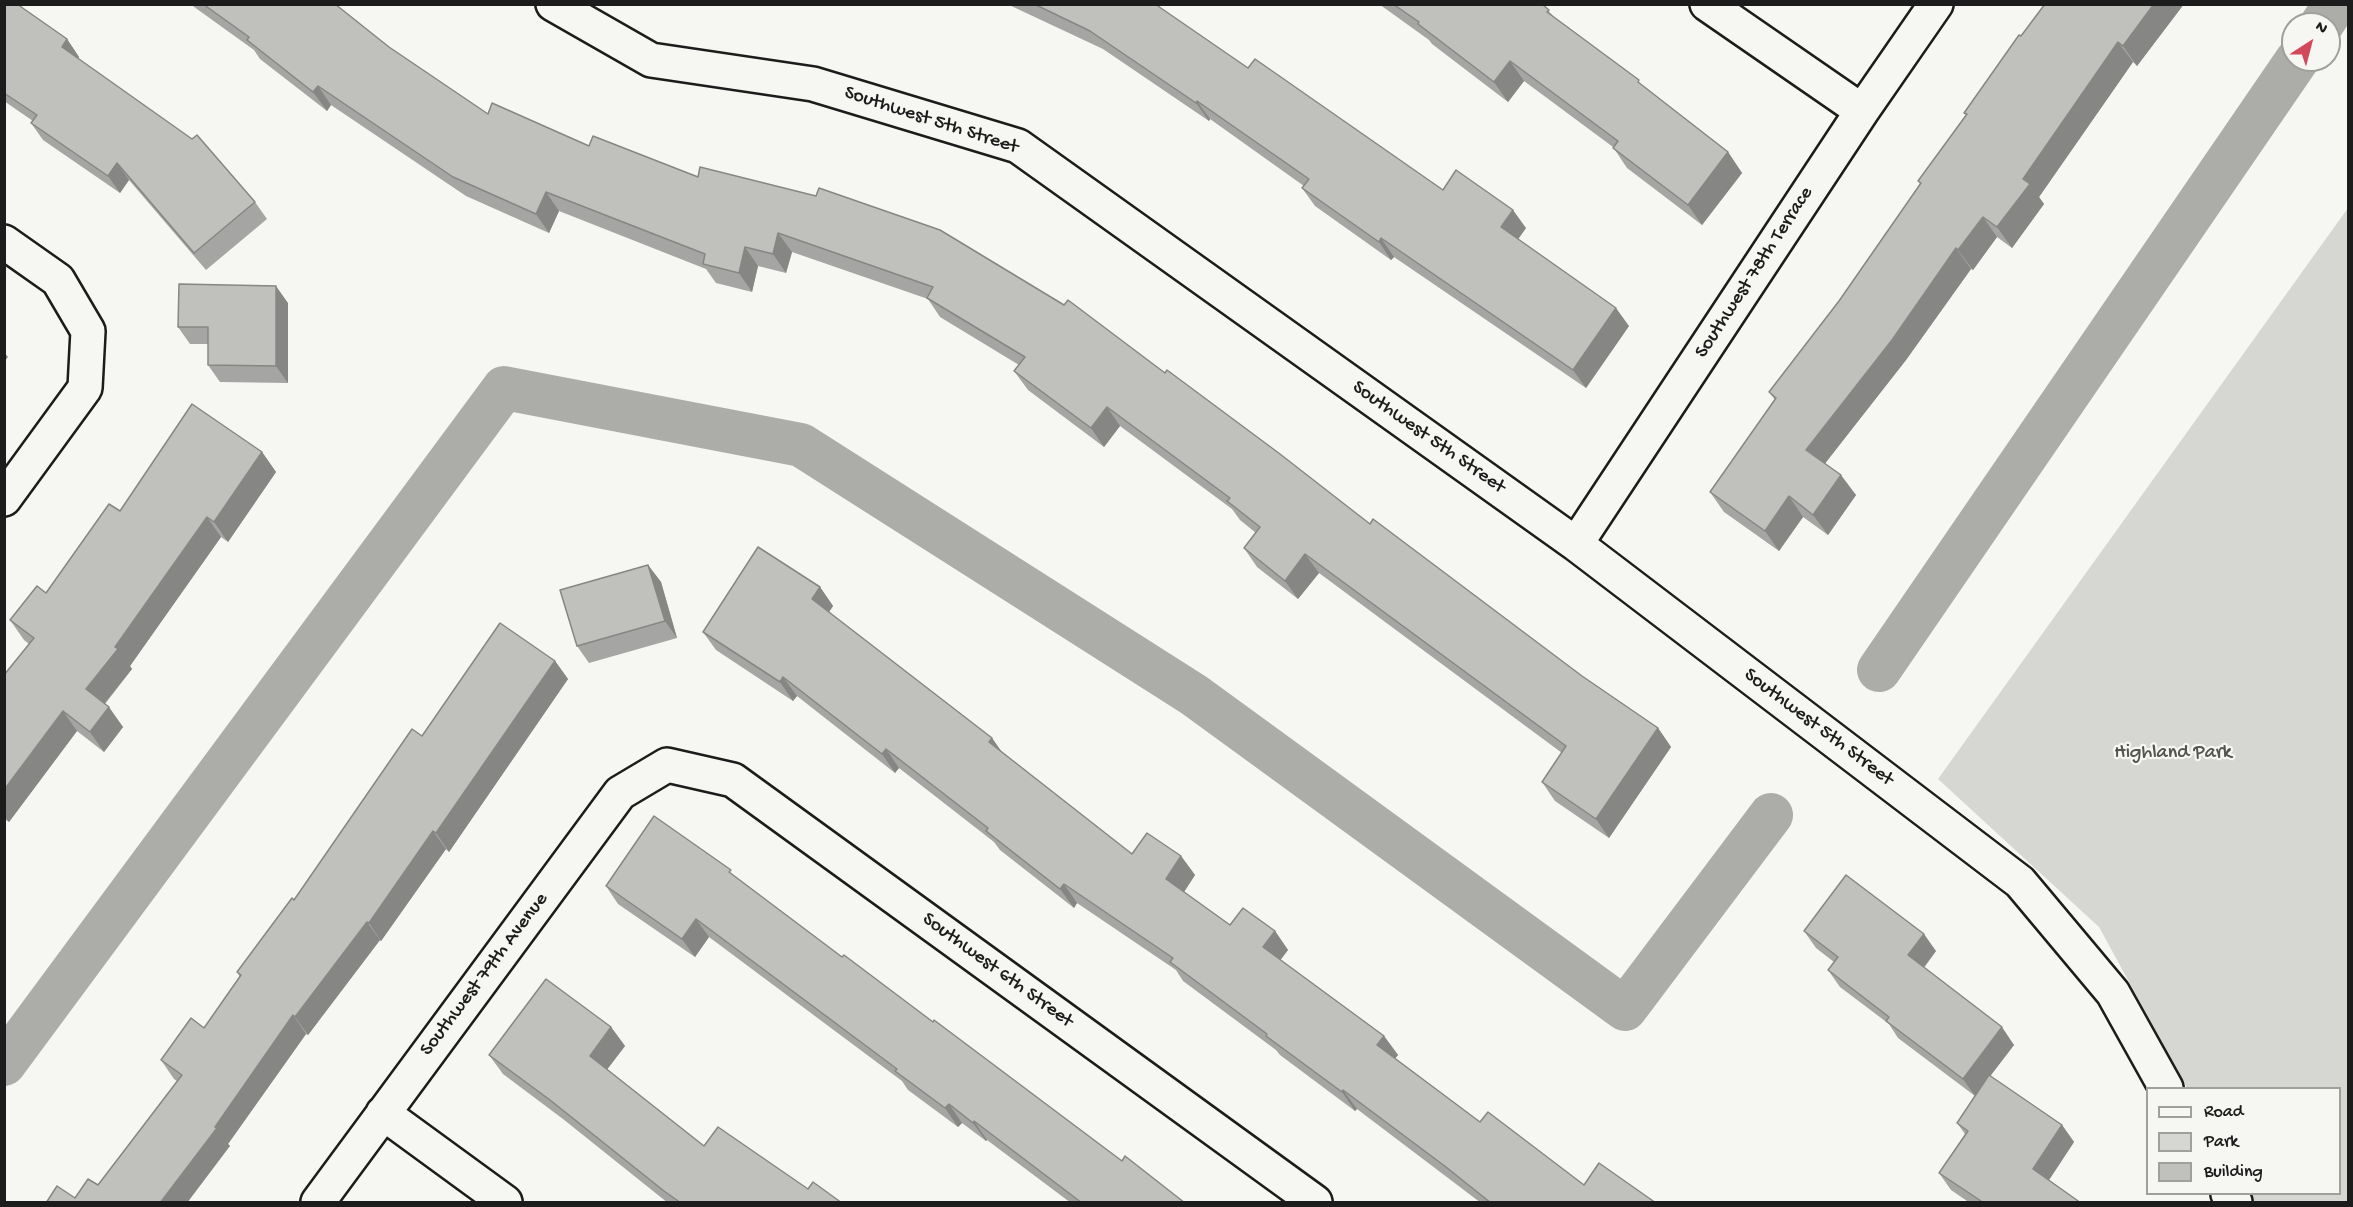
<!DOCTYPE html>
<html>
<head>
<meta charset="utf-8">
<style>
  body { margin:0 }
  #map { position:relative; width:2353px; height:1207px; overflow:hidden; background:#f6f6f2; font-family:"Gochi Hand",sans-serif }
  canvas { display:block }
  .frame { position:absolute; inset:0; border:6px solid #1c1c1c; pointer-events:none }
  .legend { position:absolute; left:2146px; top:1087px; width:195px; height:108px; box-sizing:border-box; background:#f6f6f2; border:2px solid #9f9f9c; margin:0; padding:8px 10px; list-style:none; font-size:18px; color:#1c1c1c }
  .legend li { display:flex; align-items:center; gap:12px; height:30px }
  .legend b { width:30px; border:2px solid #9f9f9c }
  .north { position:absolute; left:2281px; top:12px; width:60px; height:60px; box-sizing:border-box; background:#f6f6f2; border:2px solid #9f9f9c; border-radius:50%; rotate:36deg; font-size:16px; font-weight:700; line-height:24px; text-align:center; color:#1c1c1c }
  .north::after { content:''; display:block; margin:auto; width:21px; height:27px; background:#d1495b; clip-path:polygon(50% 0,100% 100%,50% 72%,0 100%) }
</style>
</head>
<body>
<div id="map">
<canvas width="2353" height="1207"></canvas>
<div class="frame"></div>
<ul class="legend">
<li><b style="height:8px;background:#f6f6f2"></b>Road</li>
<li><b style="height:16px;background:#d6d6d2"></b>Park</li>
<li><b style="height:16px;background:#c0c0bd"></b>Building</li>
</ul>
<div class="north">N</div>
</div>
<script>
const c = document.querySelector('canvas').getContext('2d');
c.lineJoin = 'round';
function fill(path, color) { c.fillStyle = color; c.fill(path, 'evenodd'); }
function trace(path, color, width, dash) { c.strokeStyle = color; c.lineWidth = width; c.lineCap = dash ? 'butt' : 'round'; c.setLineDash(dash || []); c.stroke(path); }
function label(font, color, halo, rows, align = 'center') {
  c.font = font + ' "Gochi Hand",sans-serif'; c.lineWidth = 4.5; c.setLineDash([]); c.textBaseline = 'middle'; c.strokeStyle = halo; c.fillStyle = color; for (const [text, x, y, turn = 0] of rows) {
    c.save(); c.translate(x, y); c.rotate((+turn || 0) * Math.PI / 180); c.textAlign = isNaN(turn) ? turn : align; if (halo) c.strokeText(text, 0, 0); c.fillText(text, 0, 0); c.restore();
  }
}
fill(new Path2D(`
  M2348 208V1202H2236L2232 1194H2340V1088H2187L2099 927 1938 779Z`), '#d6d6d2');
trace(new Path2D(`
  M2322 24 2335 4
  M1879 670 2297 60
  M4 1064 504 388 801 445 1194 695 1625 1009 1771 815`), '#acaca9', 44);
const minor = new Path2D(`
  M553 4 651 60 813 84 1018 146 1576 544 2020 882 2113 993 2166 1088
  M1707 4 1862 111
  M4 242 58 280 88 331 85 388 4 499
  M1576 544 1862 111 1936 4
  M383 1113 505 1202
  M2228 1194 2235 1202
  M318 1202 620 793 667 765 733 780 1315 1202`);
trace(minor, '#1c1c1c', 38);
trace(minor, '#f6f6f2', 33);
fill(new Path2D(`
  M4 4 67 39 79 57 78 58 255 202 267 219 206 270 129 180 120 193 43 140 31 123 33 121 4 101Z
  M190 4H335L389 47 488 114 589 146 1165 373 1370 524 1582 676 1658 728 1671 747 1609 838 1555 801 1542 782 1562 753 1319 573 1298 599 1257 567 1244 548 1256 533 1240 520 1232 509 1120 426 1104 447 1028 390 1014 371 1019 365 940 317 928 299 792 252 786 273 758 266 752 292 716 283 706 269 559 211 549 233 466 196 331 105 327 111 260 59 254 50Z
  M1007 4H1155L1248 68 1443 190 1526 228 1518 239 1629 326 1586 388 1394 257 1391 260 1315 206 1302 188 1304 186 1210 119 1209 121 1103 49Z
  M1379 4H1542L1554 17 1728 152 1742 173 1702 225 1627 168 1613 147 1524 81 1508 102 1432 44 1429 40Z
  M2045 4H2184L2137 66 2133 62 2039 197 2044 204 2012 248 1997 237 1973 270 1971 269 1906 360 1825 463 1856 495 1828 535 1803 517 1779 551 1724 512 1710 492 1775 400 1769 392 1839 301 1920 184 1918 181 1966 115 1964 113Z
  M288 303V383L220 382 208 365V344H190L178 327Z
  M262 452 276 472 228 542 221 537 130 666 132 669 105 704 123 727 104 752 77 731 9 822 4 819V675L29 644 24 640 10 620 46 593 120 511Z
  M648 565 661 582 677 638 589 663 577 646Z
  M820 587 833 606 829 612 992 738 1002 752 1132 854 1181 856 1195 875 1184 892 1230 925 1275 931 1288 950 1280 960 1384 1036 1398 1055 1395 1058 1480 1122 1584 1185 1656 1203H1481L1357 1109 1355 1111 1280 1055 1276 1050 1183 981 1176 970 1077 903 1074 908 1000 850 994 842 899 768 895 773 797 696 793 701 716 650 703 632Z
  M555 661 568 679 449 852 446 849 381 941 380 940 308 1035 306 1034 228 1144 230 1146 75 1198 98 1185 177 1081 174 1079 161 1060 204 1028 240 977 237 972 294 900 422 736Z
  M737 878 842 957 933 1022 1122 1161 1185 1203H1071L987 1140 986 1141 962 1123 958 1127 908 1090 902 1081 709 937 695 957 618 904 606 886Z
  M1804 931 1936 951 1924 968 2014 1045 1990 1076 2062 1125 2074 1142 2049 1180 2081 1203H1970L1951 1190 1939 1173 1965 1134 1957 1123 1975 1096 1898 1038 1889 1024 1840 987 1828 970 1834 962 1816 948Z
  M611 1027 625 1046 607 1069 704 1146 842 1203H668L563 1119 503 1074 489 1055Z`), '#a5a5a3');
fill(new Path2D(`
  M2154 4H2184L2137 66 2123 46Z
  M67 39 79 57 74 64 62 47Z
  M2118 42 2133 62 2039 197 2044 204 2012 248 1997 227 2023 179Z
  M1510 61 1524 81 1508 102 1494 82Z
  M318 86 331 105 327 111 313 92Z
  M1197 101 1210 119 1209 121 1196 103Z
  M1728 152 1742 173 1702 225 1688 205Z
  M117 163 129 180 120 193 108 176Z
  M546 192 559 211 549 233 536 214Z
  M1513 210 1526 228 1514 245 1501 227Z
  M1983 217 1997 237 1973 270 1958 250Z
  M778 233 792 252 786 273 773 254Z
  M1381 238 1394 257 1391 260 1379 242Z
  M745 247 758 266 752 292 739 273Z
  M1956 248 1971 269 1906 360 1820 470 1806 450Z
  M276 286 288 303V383L276 366Z
  M1616 308 1629 326 1586 388 1573 370Z
  M4 352 8 357 4 362Z
  M1107 407 1120 426 1104 447 1091 428Z
  M262 452 276 472 228 542 214 522Z
  M1841 475 1856 495 1828 535 1813 515Z
  M1789 496 1803 517 1779 551 1765 531Z
  M207 517 221 537 130 666 132 669 100 709 86 689Z
  M1305 554 1319 573 1298 599 1285 581Z
  M648 565 661 582 677 638 665 621Z
  M820 587 833 606 825 618 812 599Z
  M555 661 568 679 449 852 436 833Z
  M783 677 797 696 793 701 780 682Z
  M109 707 123 727 104 752 90 732Z
  M63 711 77 731 9 822 4 815V790Z
  M1658 728 1671 747 1609 838 1596 819Z
  M992 738 1005 757 989 742Z
  M886 749 899 768 895 773 882 754Z
  M433 831 446 849 381 941 369 923Z
  M1181 856 1195 875 1180 898 1166 879Z
  M1064 884 1077 903 1074 908 1060 889Z
  M696 919 709 937 695 957 682 939Z
  M367 922 380 940 308 1035 295 1017Z
  M1275 931 1288 950 1276 966 1263 947Z
  M1924 934 1936 951 1920 972 1908 955Z
  M293 1015 306 1034 228 1144 230 1146 187 1203H160Z
  M611 1027 625 1046 603 1075 590 1056Z
  M2002 1027 2014 1045 1975 1096 1963 1079Z
  M1384 1036 1398 1055 1391 1064 1377 1045Z
  M1343 1090 1357 1109 1355 1111 1342 1092Z
  M949 1104 962 1123 958 1127 945 1108Z
  M974 1121 987 1140 986 1141 973 1123Z
  M2062 1125 2074 1142 2045 1186 2033 1169Z`), '#868684');
const building = new Path2D(`
  M4 4H17L67 39 62 47 192 139 197 135 255 202 194 253 117 163 108 176 31 123 37 115 4 93Z
  M203 4H335L389 47 488 114 492 103 589 146 593 136 698 177 700 167 816 196 819 188 940 230 1064 305 1068 300 1165 373 1167 370 1280 454 1370 524 1373 519 1582 676 1658 728 1596 819 1542 782 1566 746 1305 554 1285 581 1244 548 1260 527 1227 501 1230 498 1107 407 1091 428 1014 371 1025 357 927 298 933 287 778 233 773 254 745 247 739 273 703 264 705 254 546 192 536 214 453 177 318 86 313 92 247 40 249 37Z
  M1034 4H1155L1248 68 1255 59 1443 190 1456 170 1513 210 1501 227 1616 308 1573 370 1381 238 1379 242 1302 188 1309 179 1197 101 1196 103 1090 31Z
  M1393 4H1542L1549 10 1547 12 1639 80 1638 82 1728 152 1688 205 1613 148 1618 141 1510 61 1494 82 1418 24 1419 22Z
  M2045 4H2154L2123 46 2118 42 2023 179 2030 184 1997 227 1983 217 1958 250 1956 248 1892 340 1806 450 1841 475 1813 515 1789 496 1765 531 1710 492 1776 398 1769 392 1839 301 1921 183 1918 181 1967 114 1964 113 2019 35 2021 36Z
  M179 284 276 286V366L208 365V327H178Z
  M192 404 262 452 214 522 207 517 115 647 118 649 86 689 109 707 90 732 63 711 4 790V675L34 638 10 620 37 586 46 593 109 504 120 511Z
  M758 547 820 587 812 599 992 738 989 742 1132 854 1147 833 1181 856 1166 879 1230 925 1243 908 1275 931 1263 947 1384 1036 1377 1045 1480 1122 1488 1112 1584 1185 1599 1163 1656 1203H1491L1446 1167 1343 1090 1342 1092 1266 1036 1267 1034 1170 962 1173 958 1064 884 1060 889 986 831 988 828 886 749 882 754 783 677 780 682 703 632Z
  M648 565 665 621 577 646 560 590Z
  M500 623 555 661 436 833 433 831 369 923 367 922 295 1017 293 1015 215 1127 217 1128 160 1203H46L57 1186 75 1198 88 1179 98 1185 182 1075 161 1060 191 1018 204 1028 241 975 237 972 292 898 294 900 412 729 422 736Z
  M654 816 731 870 729 872 842 957 844 955 933 1022 934 1020 1122 1161 1125 1156 1185 1203H1082L974 1121 973 1123 949 1104 945 1108 895 1071 897 1069 696 919 682 939 606 886Z
  M1846 875 1924 934 1908 955 2002 1027 1963 1079 1886 1021 1889 1017 1828 970 1838 957 1804 931Z
  M546 979 611 1027 590 1056 704 1146 718 1127 808 1189 813 1182 842 1203H681L664 1191 550 1100 489 1055Z
  M1989 1075 2062 1125 2033 1169 2081 1203H1984L1939 1173 1968 1131 1957 1123Z`);
fill(building, '#c0c0bd');
trace(building, '#868684', 1.5);
label('20px', '#1c1c1c', '#f6f6f2', [
  ["Southwest 5th Street",931,121,18],
  ["Southwest 78th Terrace",1755,273,-57],
  ["Southwest 5th Street",1428,438,35],
  ["Southwest 5th Street",1818,728,37],
  ["Southwest 6th Street",997,971,36],
  ["Southwest 79th Avenue",485,975,-53]
]);
label('20px', '#545453', '#f6f6f2', [
  ["Highland Park",2173,754]
]);
</script>
</body>
</html>
